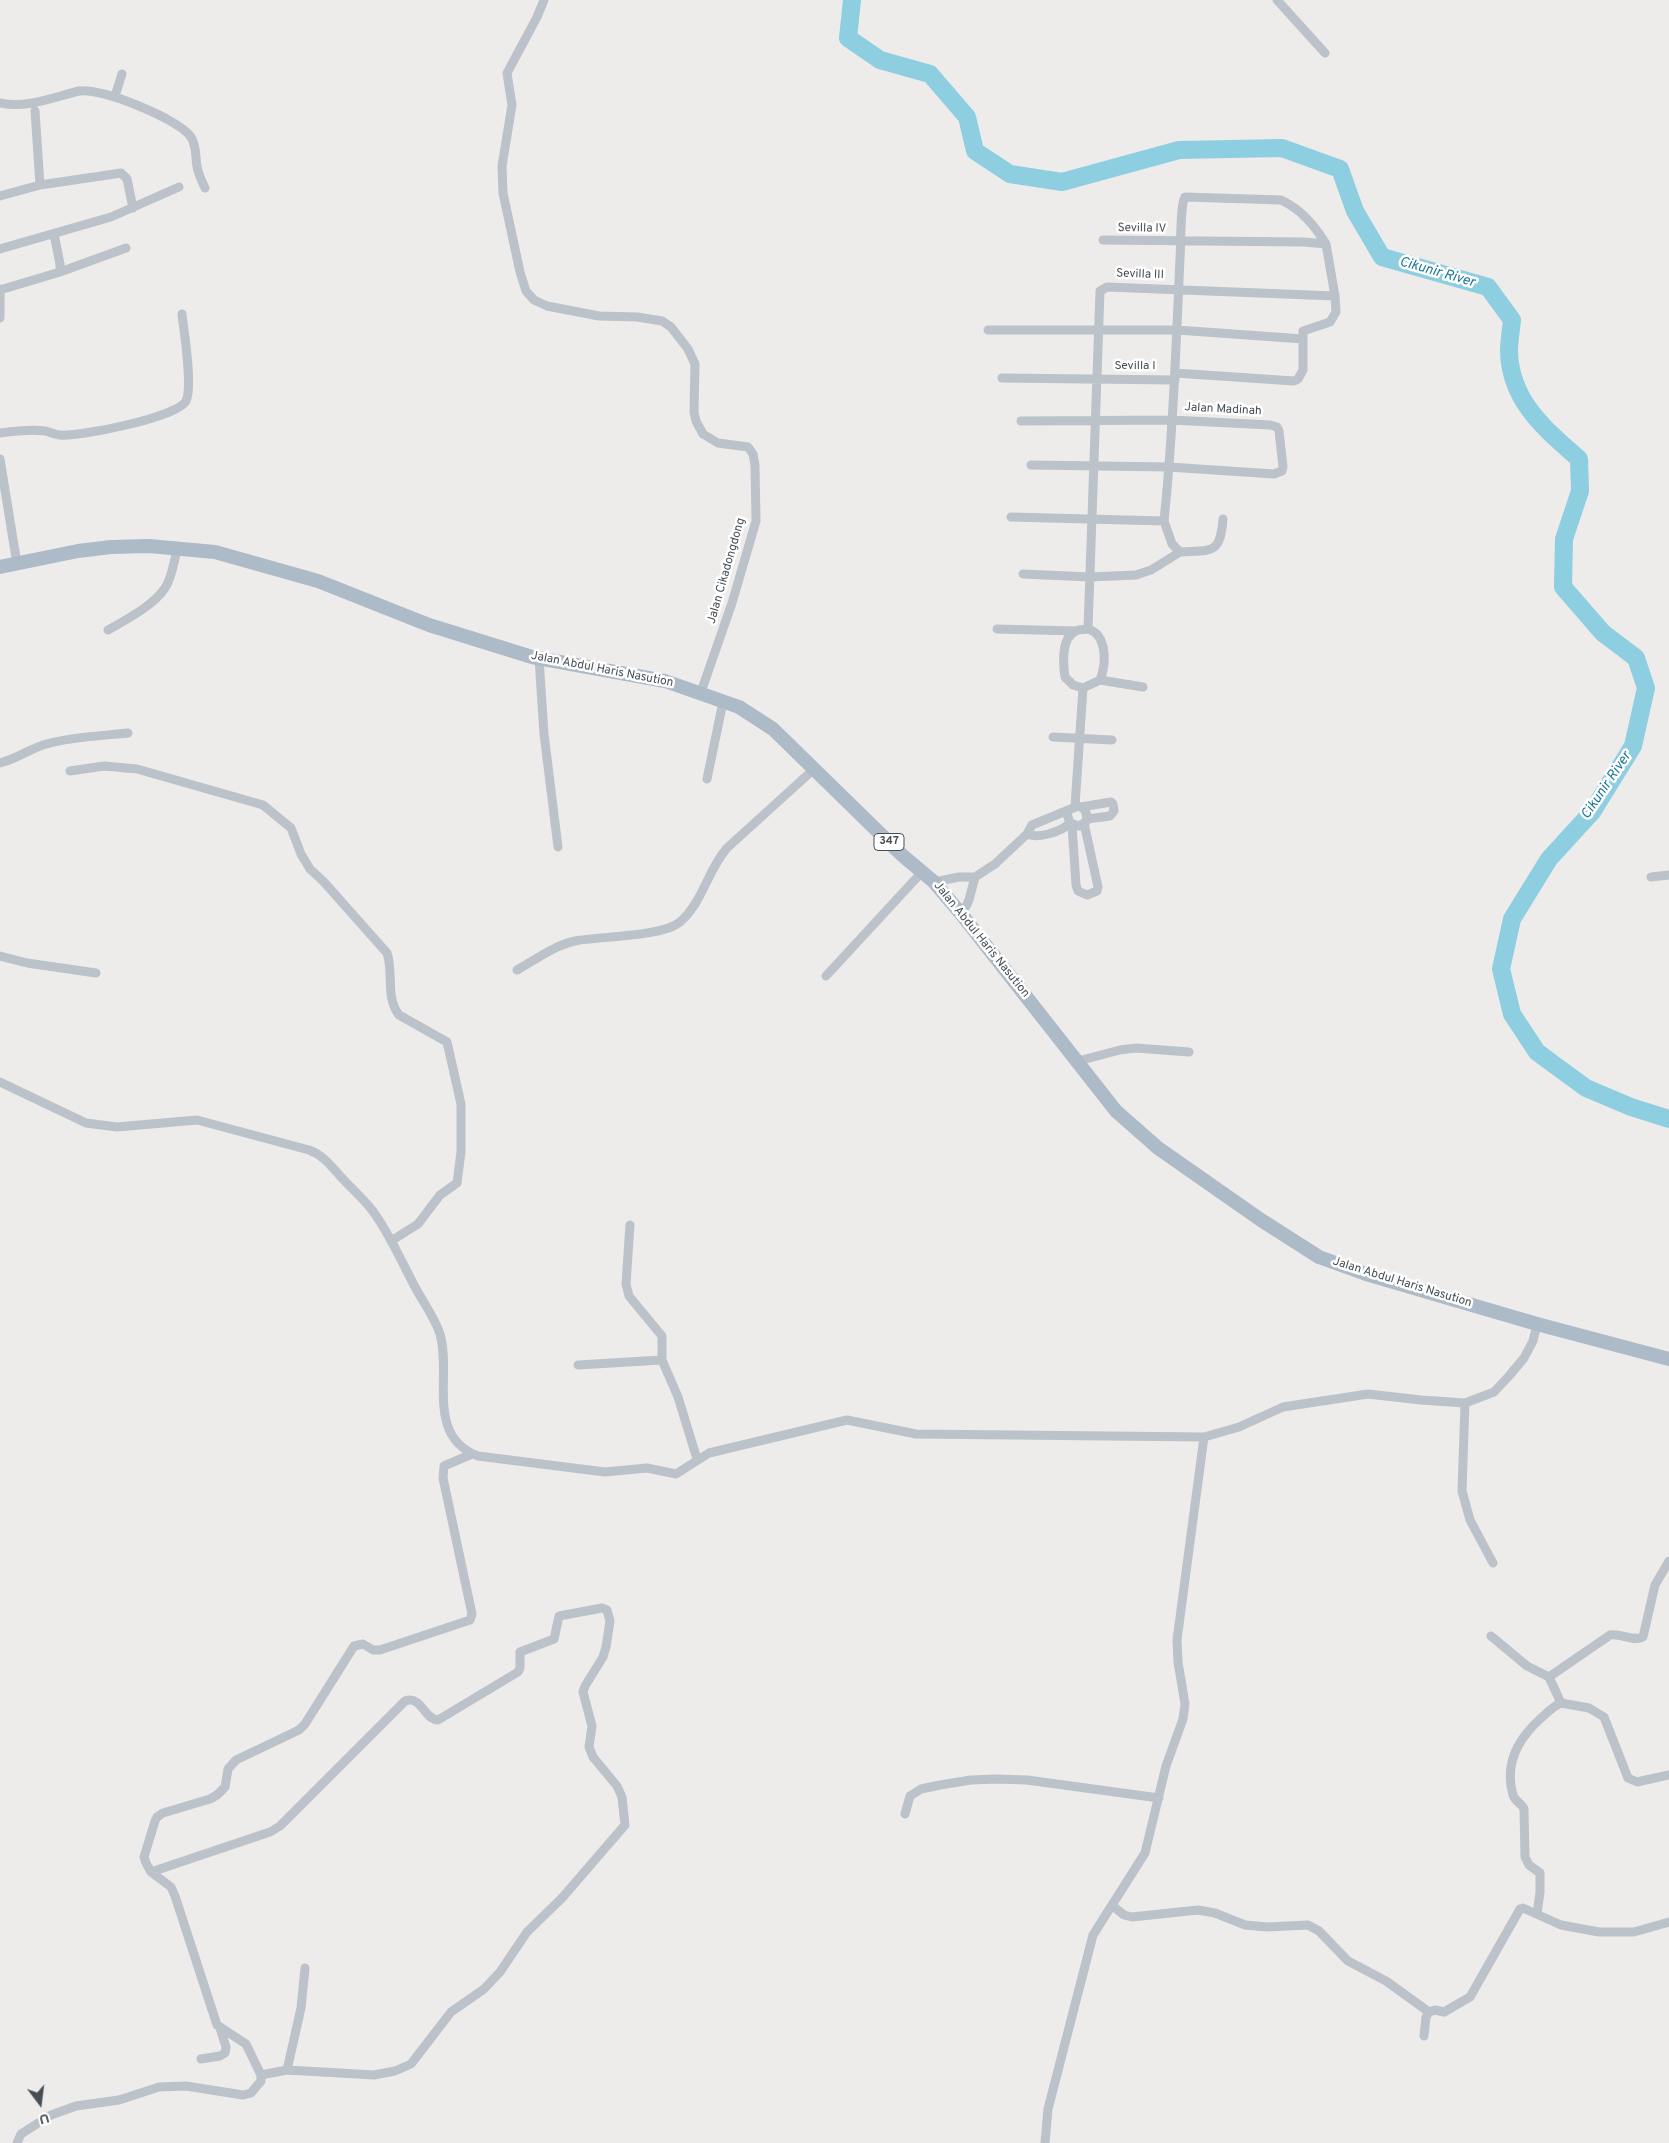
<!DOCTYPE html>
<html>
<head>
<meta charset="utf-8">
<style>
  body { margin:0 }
  #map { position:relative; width:1669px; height:2143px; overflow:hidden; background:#eeebeb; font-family:Overpass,sans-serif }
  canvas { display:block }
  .north { position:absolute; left:15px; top:2078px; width:50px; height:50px; -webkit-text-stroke:4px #fff; paint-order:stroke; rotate:165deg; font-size:14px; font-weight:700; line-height:20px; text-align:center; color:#464e56 }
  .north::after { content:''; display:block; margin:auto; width:18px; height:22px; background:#464e56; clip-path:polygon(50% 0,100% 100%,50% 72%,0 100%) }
</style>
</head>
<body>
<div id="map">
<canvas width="1669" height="2143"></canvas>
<div class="north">U</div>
</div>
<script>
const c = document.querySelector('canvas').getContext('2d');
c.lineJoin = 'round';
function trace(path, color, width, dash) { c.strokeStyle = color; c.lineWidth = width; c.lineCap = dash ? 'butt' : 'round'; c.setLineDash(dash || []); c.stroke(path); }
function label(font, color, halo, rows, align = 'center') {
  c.font = font + ' Overpass,sans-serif'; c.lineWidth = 5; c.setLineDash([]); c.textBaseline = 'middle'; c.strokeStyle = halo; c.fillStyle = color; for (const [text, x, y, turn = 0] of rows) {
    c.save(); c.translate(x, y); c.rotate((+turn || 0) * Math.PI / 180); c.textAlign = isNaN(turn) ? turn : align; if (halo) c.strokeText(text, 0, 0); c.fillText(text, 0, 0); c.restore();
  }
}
trace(new Path2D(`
  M852 0 848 38 880 60 930 74 967 117 975 151 1010 174 1062 182 1179 150 1282 148 1340 169 1355 211 1382 257 1488 287 1512 320C1511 330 1509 341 1509 351 1510 401 1545 429 1579 459L1580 491 1564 539 1563 587 1603 633 1636 658 1646 688 1633 746 1592 812 1549 859 1512 919 1501 969 1512 1014 1537 1052 1586 1088 1631 1107 1669 1119`), '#8ecee1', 18);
trace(new Path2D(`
  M544 0 537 17 507 73 512 105 502 166 503 193 520 272 526 291 534 300 547 306 599 316 637 317 662 321 671 327 688 349 695 364 694 412 696 421 703 434 718 443 748 447 753 454 755 465 756 521 732 603 701 692
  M1277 0 1325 53
  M115 96 122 74
  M0 103C26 109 54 97 79 91 100 87 179 119 191 137 197 147 195 156 197 166 198 174 202 181 205 188
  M35 111 40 185
  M0 196 40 185 121 173 127 179 133 208
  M0 249 111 217 179 187
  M60 272 126 248
  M0 289V318
  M0 290 60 272V264L54 234
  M988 330H1177L1303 339
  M1175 373 1294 381 1298 379 1303 370V331L1330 322 1336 312 1335 296
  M1002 378 1175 380
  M1021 421 1171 420 1270 425 1277 427 1279 431 1283 467 1282 471 1274 474 1169 467 1031 465
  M0 433C15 431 30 429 45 431 50 432 55 435 60 435 80 437 178 417 186 401 193 386 184 332 182 314
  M0 459 17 564
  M1011 517 1164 521C1173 434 1176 346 1180 258 1181 245 1180 205 1185 197L1281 200C1302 210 1314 225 1326 244L1304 242 1103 240
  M1164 521 1172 544 1180 552C1212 550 1220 555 1223 519
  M1023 574 1090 577 1136 575 1151 570 1180 552
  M997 629 1076 631
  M108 630C127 619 153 606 165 588 172 578 174 561 177 550
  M539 658 544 734 558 847
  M1100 680 1143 687
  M1083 688 1100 680C1106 665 1108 635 1088 629
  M1053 737 1112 740
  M0 763C16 759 28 750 43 745 70 737 100 736 128 733
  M70 771 104 766 137 769 263 805 291 828 301 854 310 869 324 882 387 953C394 973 385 997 399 1015L447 1042 461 1104V1152L457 1183 440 1195 418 1224 391 1241
  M707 779 723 702
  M1075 806 1083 688 1073 685 1065 677C1063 664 1061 637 1076 631 1079 629 1084 630 1088 629L1100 291 1107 287 1335 296 1326 244
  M1081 807 1111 802 1113 804 1114 811 1110 816 1087 819
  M1072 825 1076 885 1078 891 1087 895 1097 891 1098 887 1084 823
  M1027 834C1038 839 1061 832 1070 823
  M1651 877 1669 875
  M934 882 959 877H975L995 864 1027 834 1032 825 1078 806C1086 808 1088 814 1086 822L1079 826 1070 823 1067 814 1069 810
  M962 915 969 900 975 877
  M0 956 27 963 96 973
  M517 970C535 960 555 945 575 941 600 936 662 937 680 922 703 902 707 871 727 848L814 769
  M826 976 922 872
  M1078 1061 1120 1050 1136 1048 1189 1052
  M0 1082 86 1123 117 1127 197 1120 309 1150C323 1155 331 1166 341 1177 351 1188 363 1198 372 1210 390 1234 401 1261 415 1287 423 1302 435 1318 440 1334 452 1375 425 1436 478 1456L605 1472 647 1468 676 1474 709 1453 847 1420 916 1434 1204 1437 1239 1427 1283 1407 1368 1394 1421 1400 1465 1403 1494 1392 1509 1376 1524 1358 1533 1341 1537 1324
  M630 1225 626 1284 629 1296 662 1336V1360L678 1397 697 1459
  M578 1365 662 1360
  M1465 1403 1462 1491 1470 1520 1493 1563
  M1491 1636 1527 1666 1549 1677 1610 1635C1621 1633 1633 1642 1643 1637L1655 1585 1669 1561
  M1549 1677 1561 1703
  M905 1814 910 1796 921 1789 940 1785 971 1780 996 1779 1027 1780 1159 1798
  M151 1872 270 1832 280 1826 405 1701C422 1695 424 1720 438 1720L518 1672 520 1668V1652L554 1639 559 1616 602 1608 607 1610 610 1621 606 1647 603 1657 585 1686 583 1692 592 1726 589 1747 593 1757 617 1786 622 1797 625 1825 562 1898 527 1932 500 1972 484 1989 451 2012 411 2064 395 2071 374 2075 287 2070 261 2075
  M1113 1906 1124 1915 1132 1917 1198 1910 1215 1913 1245 1925 1267 1927 1308 1925 1319 1931 1348 1961 1386 1981 1429 2012
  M1537 1914 1540 1892V1873L1529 1865 1525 1857 1524 1809C1522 1803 1515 1802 1513 1795 1504 1764 1518 1739 1540 1719 1547 1713 1553 1706 1561 1703L1589 1708 1604 1717 1628 1778 1637 1782 1669 1775
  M1424 2036 1426 2017 1429 2012 1435 2010 1444 2012 1470 1997 1520 1909 1523 1908 1561 1925 1599 1932H1634L1669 1922
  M201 2059 220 2056 225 2053 226 2047 220 2028
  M287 2070 301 2008 305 1968
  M17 2143 21 2134 51 2115 76 2106 119 2100 159 2087 186 2086 243 2095 251 2093 261 2081V2075L246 2044 217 2025 175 1896 171 1887 151 1872 146 1863 144 1857 155 1821 157 1817 163 1813 210 1799 217 1795 225 1787 228 1769 236 1760 299 1730 305 1724 354 1646 363 1644 373 1650H380L470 1620 472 1614 443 1478 444 1466 472 1454
  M1045 2143 1048 2109 1093 1935 1145 1853 1166 1766 1183 1719 1185 1704 1178 1662 1177 1640 1204 1437`), '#bbc2c9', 9);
trace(new Path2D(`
  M0 567 78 551 111 547 149 546 215 552 318 581 429 625 532 657 665 681 739 707 773 729 902 855 934 882 962 915 1116 1111 1158 1148 1261 1220 1319 1257 1366 1274 1537 1324 1669 1359`), '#adbac8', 14);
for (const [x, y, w] of [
  [889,842,30]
]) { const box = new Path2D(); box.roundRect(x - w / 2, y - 8.5, w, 17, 4); c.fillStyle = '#fff'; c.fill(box); trace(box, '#464e56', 1); }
label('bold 11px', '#464e56', null, [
  ["347",889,842]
]);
label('12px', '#464e56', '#fff', [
  ["Sevilla IV",1142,229,1],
  ["Sevilla III",1140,275,2],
  ["Sevilla I",1135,367],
  ["Jalan Madinah",1223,410,3],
  ["Jalan Cikadongdong",727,571,-74],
  ["Jalan Abdul Haris Nasution",602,670,11],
  ["Jalan Abdul Haris Nasution",981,940,51],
  ["Jalan Abdul Haris Nasution",1402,1283,17]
]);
label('italic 14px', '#1a7895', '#fff', [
  ["Cikunir River",1437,273,16],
  ["Cikunir River",1607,786,-56]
]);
</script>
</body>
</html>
